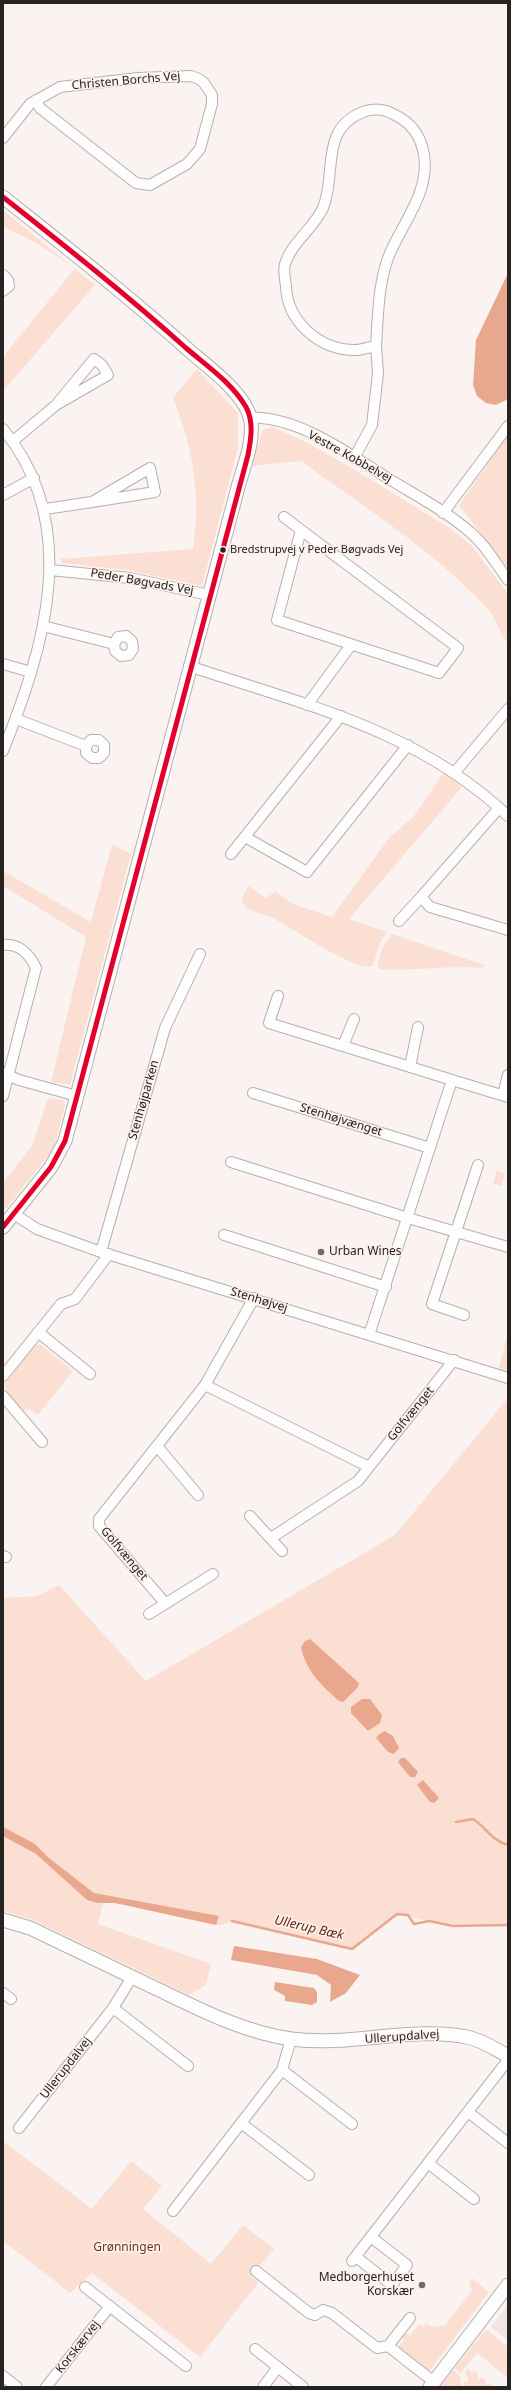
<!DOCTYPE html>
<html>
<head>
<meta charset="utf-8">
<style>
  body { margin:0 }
  #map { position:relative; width:511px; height:2390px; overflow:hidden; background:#faf3f1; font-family:"Noto Sans",sans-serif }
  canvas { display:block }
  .frame { position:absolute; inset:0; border:4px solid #272321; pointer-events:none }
</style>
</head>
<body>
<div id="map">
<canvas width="511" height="2390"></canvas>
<div class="frame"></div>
</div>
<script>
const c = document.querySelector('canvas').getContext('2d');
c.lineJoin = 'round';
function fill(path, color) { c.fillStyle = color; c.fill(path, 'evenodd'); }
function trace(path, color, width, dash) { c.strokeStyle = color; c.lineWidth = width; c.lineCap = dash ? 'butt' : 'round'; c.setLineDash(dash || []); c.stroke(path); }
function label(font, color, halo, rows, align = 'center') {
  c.font = font + ' "Noto Sans",sans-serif'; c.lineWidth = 3; c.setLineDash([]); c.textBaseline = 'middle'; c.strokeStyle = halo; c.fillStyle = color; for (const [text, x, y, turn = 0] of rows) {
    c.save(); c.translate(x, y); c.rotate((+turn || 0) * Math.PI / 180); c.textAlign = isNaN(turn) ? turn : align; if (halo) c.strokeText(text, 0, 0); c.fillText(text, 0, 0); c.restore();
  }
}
fill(new Path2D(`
  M508 2305V2340L491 2327Z`), '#f2e4df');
fill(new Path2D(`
  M3 210 95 285 3 391V357L75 268 33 241 3 227Z
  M197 369 238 413V447L202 586 127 570 62 563 60 559 193 549C201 495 193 447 173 398Z
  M272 427 308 443 365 476 451 529 472 546 508 594V644C499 633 496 617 487 608 433 550 364 507 301 461L251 466 263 430Z
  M508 435V569L459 505Z
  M444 772 462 787 349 919 387 932 380 942 373 966C356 973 290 926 271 917 259 912 246 913 241 899L249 886 266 899 275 891 293 904 332 917 389 838 414 816Z
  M112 844 131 854 70 1085 51 1082 86 937 3 886V871L91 922Z
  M392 934 484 965 483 968C448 965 413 971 379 969L377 966 383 946Z
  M48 1098 63 1100 65 1106 55 1143 49 1155 3 1212V1183L33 1144Z
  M497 1171 505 1174 501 1186 493 1183Z
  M508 1333V1374L498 1371Z
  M35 1344 41 1345 73 1371 38 1415 29 1409 23 1411 6 1391 4 1384Z
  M508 1398V1925L453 1926 397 1914 352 1949 232 1921 222 1925H216L115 1903H103L98 1924 211 1964 206 1985 189 1995 31 1919 3 1911V1598L37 1596 59 1585 146 1681 395 1535Z
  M3 2141 92 2209 131 2161 162 2186 143 2209 211 2264 243 2225 274 2249 251 2276 259 2282 200 2357 92 2273 70 2293 3 2241Z
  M472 2278 489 2292 428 2373 397 2349 404 2340 400 2337 405 2332 410 2336 419 2324 423 2327 426 2323 433 2327 445 2325 472 2291 469 2282Z
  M486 2329 508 2347V2378L477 2353 460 2374 455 2368Z
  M469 2367V2371L472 2373 474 2371 478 2374 477 2377 480 2380 482 2377 486 2381 485 2383 488 2386 490 2383 493 2387H464V2381L467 2382 468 2379 465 2372Z
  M453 2370 460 2376 462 2387H440Z`), '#fcdfd3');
fill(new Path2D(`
  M508 273V399L496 405 486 403 477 396 473 385 476 340Z
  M310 1639 359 1683 358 1687 343 1702 339 1701C323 1687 305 1670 301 1647L305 1641Z
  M362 1699H370L382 1715 380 1723 368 1731 351 1713V1707Z
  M385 1731 393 1736 399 1748 394 1754 388 1752 376 1738 378 1735Z
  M401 1758H405L418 1772 415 1777H410L398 1762Z
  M423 1780 439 1798 434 1803 430 1802 417 1785Z
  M3 1827 35 1844 49 1858 94 1893 219 1916 216 1925 115 1903H97L87 1900 36 1854 3 1836Z
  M234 1946 317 1959 360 1975 346 1993 330 2002 331 1985 317 1975 231 1960Z
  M275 1982 314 1988 317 1992V2002L312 2005 285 2001V1996L274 1990Z`), '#e9a88d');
trace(new Path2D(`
  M456 1822 473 1819C486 1827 492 1841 508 1845
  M232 1921 352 1949 397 1914 408 1915 414 1924 429 1921 453 1926 508 1925`), '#e9a88d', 2.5);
const minor = new Path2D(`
  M3 138 30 104 60 87 138 78 191 76 199 79 204 83 212 95V104L200 149 187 164 150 185 136 183 40 108 36 100
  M3 275 8 280 9 286 3 291
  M250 418C298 415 355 458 394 482 419 497 447 512 470 532 486 545 496 564 508 580
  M3 429C82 525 45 646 3 751
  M13 441 56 405 94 359 102 365 108 375 56 405
  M354 458 372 425 378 373 376 346C369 347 362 350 355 350 319 350 287 321 286 286 285 279 283 270 285 264 292 242 314 228 323 208 337 174 319 129 363 112 374 108 385 109 395 115 412 123 421 136 424 155 430 194 401 224 388 258 378 286 378 317 376 346
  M3 495 34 478
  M45 509 92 502 150 468 155 492 92 502
  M443 513 508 426
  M284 517 301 530 458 648 439 673 277 620 301 530
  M50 570 130 578 209 595
  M43 626 114 644 118 637 126 636 132 641 133 649 129 655 121 656 115 651 114 644
  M3 664 31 672
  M189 666C305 705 416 729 508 816
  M307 705 351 645
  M16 719 86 746 91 740H99L104 745V753L99 758H92L86 753V746
  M455 772 508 709
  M499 808 421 897 430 907 508 930
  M245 837 307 872 408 745
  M231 854 341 716
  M399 921 421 897
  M3 945C19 943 30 955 36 968L3 1096
  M278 996 269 1023 452 1080 369 1335
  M343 1046 354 1019
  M410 1067 418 1027
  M3 1073 19 1080 77 1096
  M452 1080 508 1097
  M253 1093 430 1148
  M503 1095 508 1075
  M231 1162 408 1218 508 1247
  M14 1214 37 1229 101 1252 508 1378
  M224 1235 386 1287
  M101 1252 165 1028 200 954
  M464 1315 432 1304 478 1165
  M38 1332 90 1374
  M3 1376 61 1304 75 1299 109 1254
  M205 1385 369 1467 454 1360
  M3 1396 42 1442
  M157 1446 198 1495
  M250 1516 282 1551
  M271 1538 358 1481 369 1467
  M3 1556 6 1557
  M165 1603 99 1526V1519L205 1385 254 1298
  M149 1614 213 1574
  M3 1993 11 1999
  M113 2008 188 2066
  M282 2070 352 2124
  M468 2112 508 2143
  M241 2123 309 2175
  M19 2128 113 2008 132 1977
  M428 2163 474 2199
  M173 2211 282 2070 291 2039
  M356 2257 392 2285 407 2265 371 2237
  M352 2261 508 2060
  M256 2271 309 2313 315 2315 323 2310 332 2313 377 2348 388 2346
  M85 2287 186 2366
  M410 2318 388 2346 434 2382
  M255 2349 303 2387
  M3 2376 17 2387
  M46 2387 110 2306
  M263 2387 278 2367`);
const tertiary = new Path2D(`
  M3 197C67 248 131 298 192 353 210 368 244 394 250 417 256 440 242 470 237 491L65 1141 51 1167 3 1227
  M3 1920 30 1928C71 1948 112 1967 153 1987 197 2008 242 2032 291 2039 350 2047 411 2026 467 2037 482 2040 495 2049 508 2056
  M430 2387 508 2285`);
trace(minor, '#b6b0af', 12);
trace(tertiary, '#b6b0af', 15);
trace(minor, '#fefdfd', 10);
trace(tertiary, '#fefdfd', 13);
trace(new Path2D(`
  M3 197C65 246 127 295 186 348 207 366 232 383 246 407 254 422 251 439 248 455L65 1141 51 1167 3 1227`), '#e4002b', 5);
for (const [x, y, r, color] of [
  [223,550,3.5,"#272321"],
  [321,1252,4,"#716c6a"],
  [422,2285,4,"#716c6a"]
]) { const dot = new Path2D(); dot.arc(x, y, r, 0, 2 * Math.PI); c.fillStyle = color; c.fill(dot); trace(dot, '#fef1ed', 1.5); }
label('11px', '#272321', '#fef1ed', [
  ["Bredstrupvej v Peder Bøgvads Vej",230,550]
], 'left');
label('12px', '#272321', '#fef1ed', [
  ["Christen Borchs Vej",126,81,-5],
  ["Vestre Kobbelvej",350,457,29],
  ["Peder Bøgvads Vej",142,582,10],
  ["Stenhøjparken",144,1100,-74],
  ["Stenhøjvænget",341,1120,17],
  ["Stenhøjvej",259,1300,17],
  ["Golfvænget",411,1414,-51],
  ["Golfvænget",124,1554,50],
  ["Ullerupdalvej",402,2037,-4],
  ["Ullerupdalvej",66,2068,-52],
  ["Korskærvej",78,2347,-52]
]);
label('12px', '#272321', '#fef1ed', [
  ["Urban Wines",329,1252],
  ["Medborgerhuset",414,2278,"right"],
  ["Korskær",414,2292,"right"]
], 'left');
label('12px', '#6e3319', '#fef1ed', [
  ["Grønningen",127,2248]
]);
label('italic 13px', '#652c11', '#fef1ed', [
  ["Ullerup Bæk",309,1928,13]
]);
</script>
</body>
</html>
